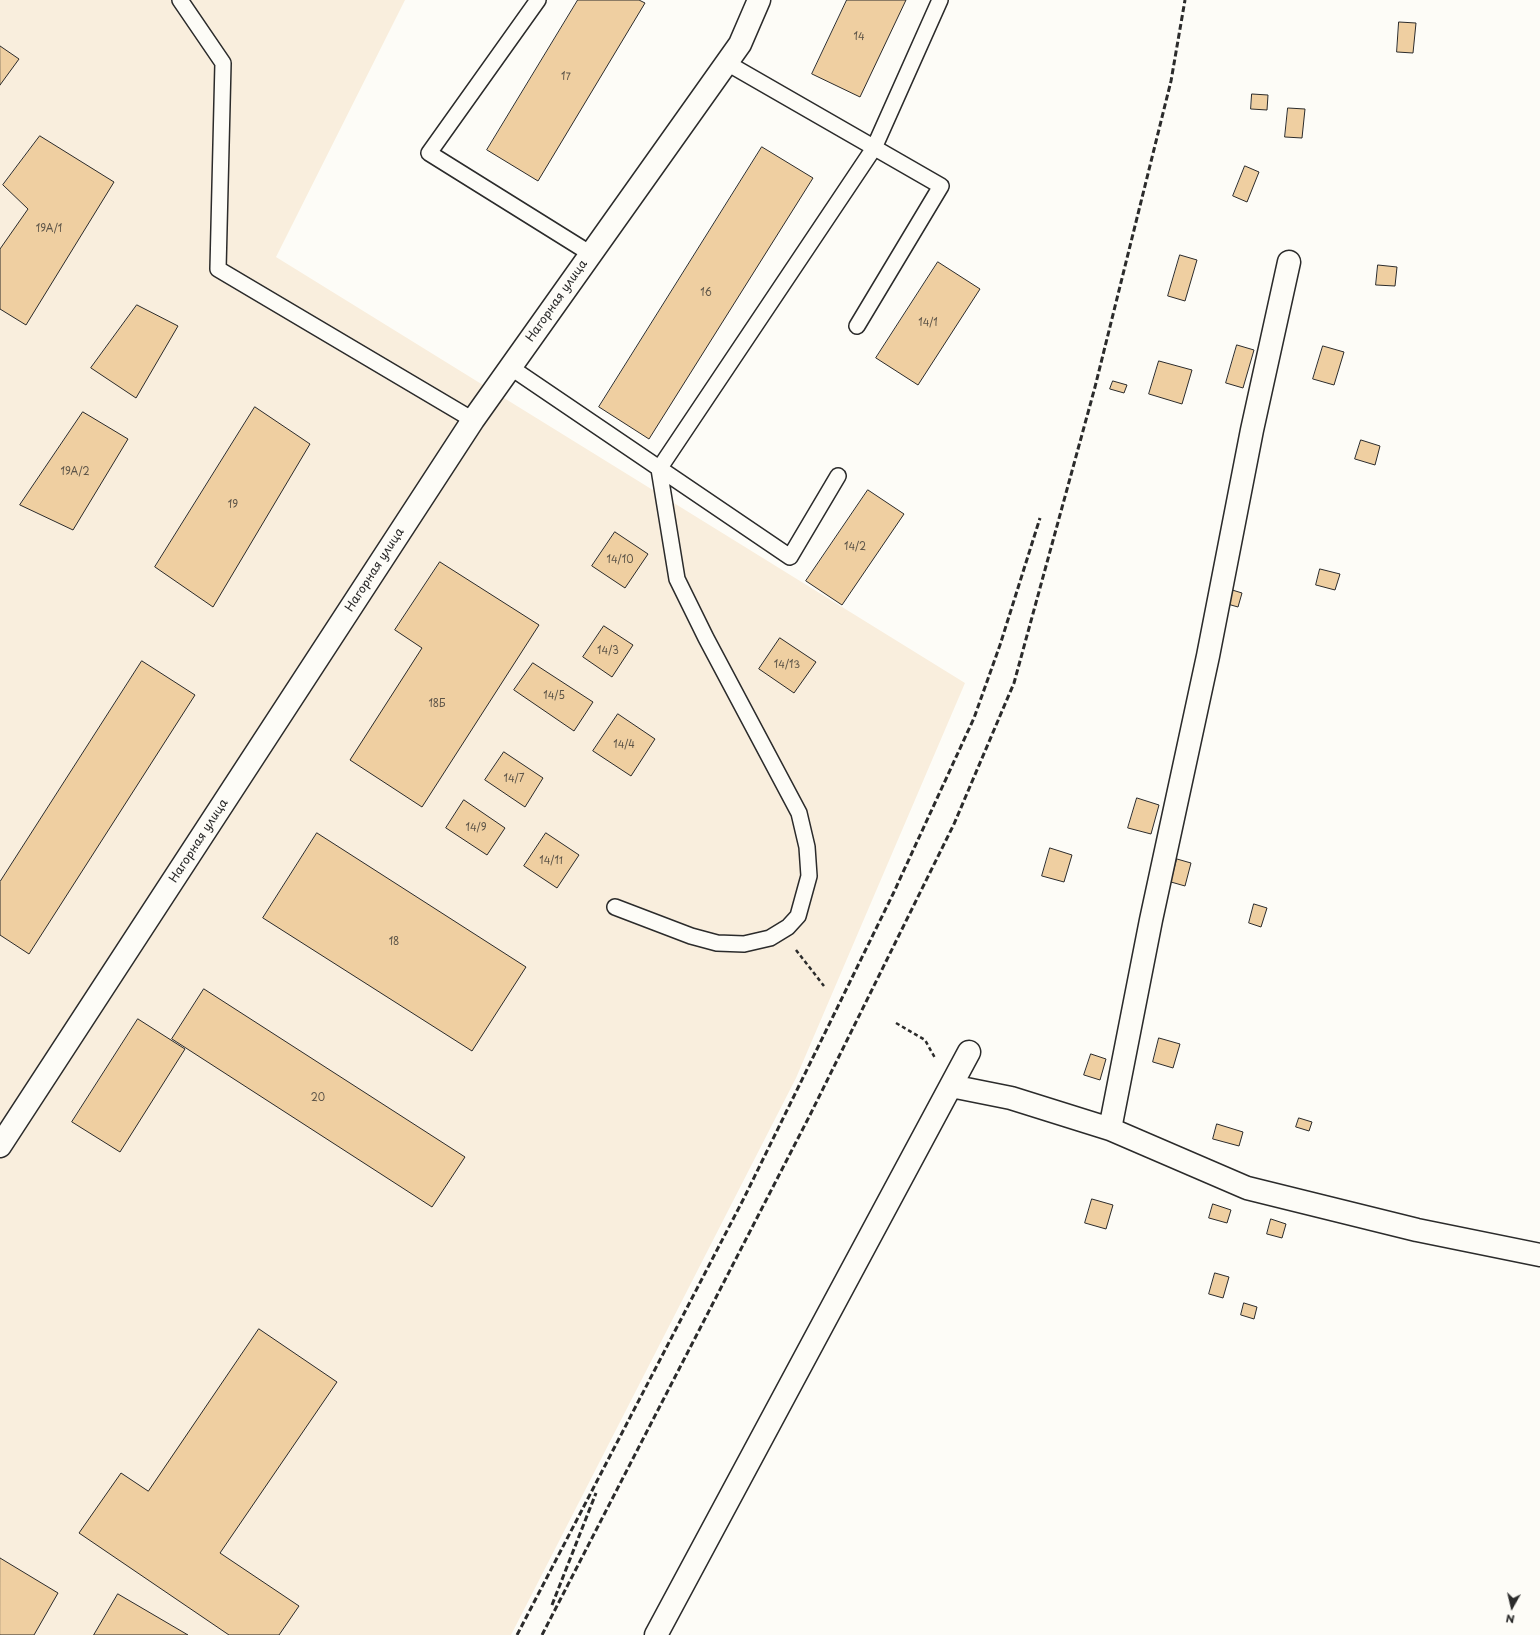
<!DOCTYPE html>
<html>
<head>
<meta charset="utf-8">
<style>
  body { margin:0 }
  #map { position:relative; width:1540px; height:1635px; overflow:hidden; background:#fdfcf7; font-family:"Playpen Sans",sans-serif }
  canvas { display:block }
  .north { position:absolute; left:1492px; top:1587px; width:40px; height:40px; -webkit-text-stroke:3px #fdfcf7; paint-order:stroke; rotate:188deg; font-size:11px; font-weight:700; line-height:16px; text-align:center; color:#2b2b2b }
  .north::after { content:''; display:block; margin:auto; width:14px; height:18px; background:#2b2b2b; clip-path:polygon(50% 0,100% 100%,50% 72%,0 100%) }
</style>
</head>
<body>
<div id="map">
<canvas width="1540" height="1635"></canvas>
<div class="north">N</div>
</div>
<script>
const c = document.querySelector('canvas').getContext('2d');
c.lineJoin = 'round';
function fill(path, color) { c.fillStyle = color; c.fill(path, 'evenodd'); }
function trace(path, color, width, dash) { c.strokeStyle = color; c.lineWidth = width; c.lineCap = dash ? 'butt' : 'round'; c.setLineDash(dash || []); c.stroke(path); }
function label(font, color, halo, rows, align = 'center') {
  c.font = font + ' "Playpen Sans",sans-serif'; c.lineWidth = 3; c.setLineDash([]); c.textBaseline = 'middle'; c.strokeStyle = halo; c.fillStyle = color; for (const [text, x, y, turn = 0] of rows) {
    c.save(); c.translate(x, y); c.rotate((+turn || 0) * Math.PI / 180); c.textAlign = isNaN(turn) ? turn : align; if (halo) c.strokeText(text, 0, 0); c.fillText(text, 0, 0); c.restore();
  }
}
fill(new Path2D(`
  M0 0H405L276 257 965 683 796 1078 511 1635H0Z`), '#f9eedd');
const building = new Path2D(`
  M578 0H639L645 3 538 181 487 150Z
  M847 0H906L860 97 812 74Z
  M1399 22 1416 23 1413 53 1397 52Z
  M0 46 19 59 0 85Z
  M1252 94 1268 95 1267 110 1251 109Z
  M1288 108 1305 109 1302 138 1285 137Z
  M40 136 114 182 26 325 0 309V249L28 209 3 185Z
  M762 147 813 178 649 439 599 407Z
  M1245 166 1259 172 1247 202 1233 196Z
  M1180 255 1197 260 1185 301 1168 296Z
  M938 262 980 289 918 385 876 358Z
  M1378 265 1397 267 1395 286 1376 285Z
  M137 305 178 326 136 398 91 368Z
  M1237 345 1254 350 1243 388 1226 383Z
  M1323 346 1344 352 1334 385 1313 379Z
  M1159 361 1192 370 1182 404 1149 394Z
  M1113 381 1127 385 1124 393 1110 389Z
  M255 407 310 444 213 607 155 567Z
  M83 412 128 439 73 530 20 505Z
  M1361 440 1380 446 1375 465 1355 459Z
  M868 490 904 514 842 605 806 581Z
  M615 532 648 554 625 588 592 566Z
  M440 562 539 625 422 807 350 760 422 648 395 630Z
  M1320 569 1340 574 1335 590 1316 585Z
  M1229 589 1242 593 1238 607 1224 603Z
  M604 626 633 645 612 677 583 657Z
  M780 638 816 662 794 693 759 669Z
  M142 661 195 695 29 954 0 935V882Z
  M533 663 593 702 574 731 514 690Z
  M618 714 655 739 631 776 593 751Z
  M504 752 543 778 525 807 485 780Z
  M1137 798 1159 805 1151 834 1128 828Z
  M464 800 505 828 487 855 446 828Z
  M317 833 526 967 472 1051 263 918Z
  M546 833 579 855 557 888 524 866Z
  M1050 848 1072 855 1064 882 1042 876Z
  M1177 859 1191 863 1185 886 1171 882Z
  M1254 904 1267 908 1261 927 1249 923Z
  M204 989 465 1157 432 1207 172 1039Z
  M138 1019 185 1049 120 1152 72 1122Z
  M1159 1038 1180 1044 1173 1068 1153 1062Z
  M1091 1054 1106 1059 1100 1080 1084 1075Z
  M1299 1118 1312 1122 1309 1131 1296 1127Z
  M1217 1124 1243 1132 1239 1146 1213 1139Z
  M1092 1199 1113 1205 1106 1229 1085 1223Z
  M1213 1204 1231 1210 1227 1223 1209 1218Z
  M1271 1219 1286 1224 1282 1238 1267 1234Z
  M1215 1273 1229 1277 1223 1298 1209 1294Z
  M1244 1303 1257 1307 1254 1319 1241 1315Z
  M259 1329 337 1382 220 1553 299 1606 279 1635H229L79 1533 121 1473 148 1491Z
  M0 1558 58 1593 34 1635H0Z
  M118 1594 188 1635H94Z`);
fill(building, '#efcfa1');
trace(building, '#2b2b2b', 1);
const lane = new Path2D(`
  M180 0 223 63 218 269 473 420
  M538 0 429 153 591 254
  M727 63 941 186 857 326
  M510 367 790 557 838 476
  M615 907 691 936 717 943 744 944 770 938 788 927 798 916 809 876 807 847 799 813 706 638 677 579 659 469 874 148 940 0`);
const street = new Path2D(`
  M951 1086 1011 1098 1110 1129 1247 1188 1417 1230 1540 1255
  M1110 1129 1151 920 1208 656 1252 430 1289 262
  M0 1146 473 420 740 44 759 0
  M656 1635 969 1052`);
trace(lane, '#2b2b2b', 18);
trace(street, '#2b2b2b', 25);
trace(new Path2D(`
  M796 950 824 986
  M896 1023 925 1040 935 1058`), '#2b2b2b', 2.5, [4, 3]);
trace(lane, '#fdfcf7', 15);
trace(street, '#fdfcf7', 22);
trace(new Path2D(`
  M552 1605 596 1493
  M517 1635 744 1198 893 894 974 718 1000 645 1040 518
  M542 1635 810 1115 954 824 1014 683 1095 387 1171 81 1185 0`), '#2b2b2b', 3, [6, 3]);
label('10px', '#5c5448', null, [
  ["14",859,37],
  ["17",566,77],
  ["19А/1",49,229],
  ["16",706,293],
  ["14/1",928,323],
  ["19А/2",75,472],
  ["19",233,505],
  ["14/2",855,547],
  ["14/10",620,560],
  ["14/3",608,651],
  ["14/13",787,665],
  ["14/5",554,696],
  ["18Б",437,704],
  ["14/4",624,745],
  ["14/7",514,779],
  ["14/9",476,828],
  ["14/11",551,861],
  ["18",394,942],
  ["20",318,1098]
]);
label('12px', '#2b2b2b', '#fdfcf7', [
  ["Нагорная улица",557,301,-55],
  ["Нагорная улица",375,570,-57],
  ["Нагорная улица",199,841,-57]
]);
</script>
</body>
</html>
